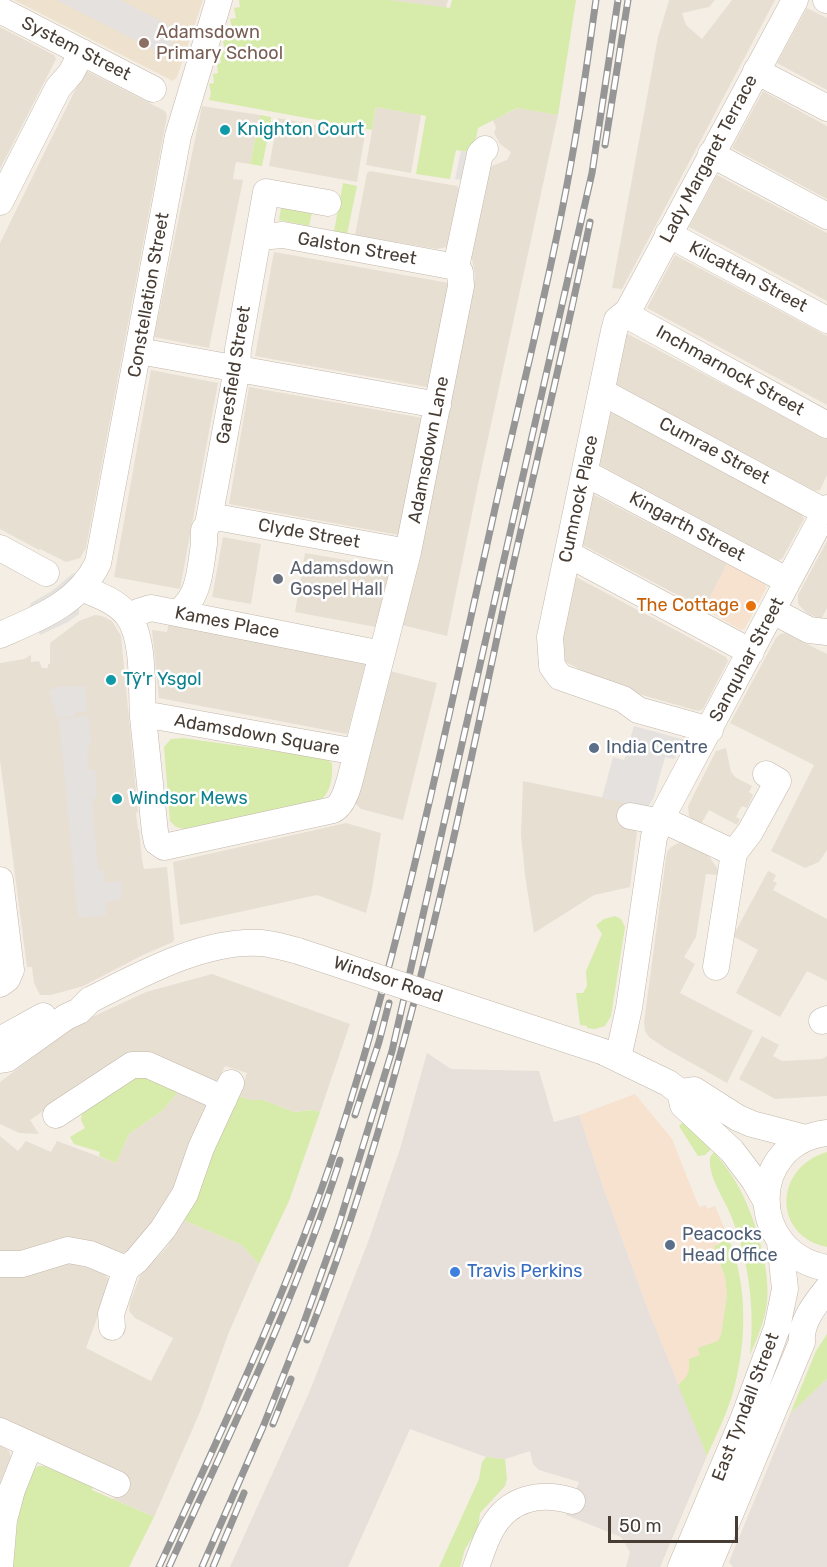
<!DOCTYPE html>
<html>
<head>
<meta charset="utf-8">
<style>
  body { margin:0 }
  #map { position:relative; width:827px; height:1567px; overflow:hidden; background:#f4eee5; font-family:Rubik,sans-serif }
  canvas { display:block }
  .scale { position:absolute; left:608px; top:1516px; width:130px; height:27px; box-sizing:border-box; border:3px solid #473d34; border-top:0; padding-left:8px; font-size:18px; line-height:21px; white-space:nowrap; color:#473d34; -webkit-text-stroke:4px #fff; paint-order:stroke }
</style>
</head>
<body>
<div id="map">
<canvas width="827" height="1567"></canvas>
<div class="scale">50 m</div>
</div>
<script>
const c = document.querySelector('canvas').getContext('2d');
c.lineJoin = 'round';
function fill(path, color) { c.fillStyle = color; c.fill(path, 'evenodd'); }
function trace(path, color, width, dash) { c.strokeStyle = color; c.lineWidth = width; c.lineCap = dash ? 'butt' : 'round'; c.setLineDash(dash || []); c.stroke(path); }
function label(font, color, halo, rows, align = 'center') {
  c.font = font + ' Rubik,sans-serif'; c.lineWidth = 5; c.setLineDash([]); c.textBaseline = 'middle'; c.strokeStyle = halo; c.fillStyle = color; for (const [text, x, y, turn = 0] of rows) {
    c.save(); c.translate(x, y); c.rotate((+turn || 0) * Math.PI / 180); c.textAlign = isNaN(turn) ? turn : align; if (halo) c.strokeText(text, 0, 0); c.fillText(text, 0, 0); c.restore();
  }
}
fill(new Path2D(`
  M389 0H448L446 8Z
  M669 0H715L709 7 682 13 686 25 702 39 732 0H775L622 289 612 288 658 37Z
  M807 8 827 18V90L777 63Z
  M0 27 54 55 56 59 0 169Z
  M85 70 165 111 167 116 86 548 80 558 66 562 40 549 39 550 0 529V243Z
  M763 91 827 126V199L732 148Z
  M202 106 260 115 250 164 236 162 233 179 243 180 209 348 154 337Z
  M376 107 421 115 411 173 366 165Z
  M518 108 558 115 479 480 447 636 402 625 459 361 475 275 471 254 487 170 492 166 507 160 511 152 500 144 494 133 496 128 493 120Z
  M278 118 365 134 357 182 269 166Z
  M370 171 457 186 460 190 450 244 447 247 437 249 355 235 367 173Z
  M717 175 827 233V301L689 227Z
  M274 252 449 283 427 387 255 356Z
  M675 255 827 336V405L647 308Z
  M624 332 827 439V475L820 490 815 491 612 382Z
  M151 370 218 383 180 589 114 577Z
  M249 387 423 418 399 535 229 504Z
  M606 412 614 414 802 515 804 519 782 559 778 560 594 462Z
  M589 492 727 564 704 609 577 542Z
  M223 537 261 544 251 604 212 597Z
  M827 541V608L821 620 807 613 798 604V595Z
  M305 553 393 568 376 627 295 612Z
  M576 577 726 657 728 661 703 709 698 711 614 687 558 658 567 594Z
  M95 615 102 616 112 621 121 636 138 812 136 813 138 829H139L142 860 144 869 167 867 174 939 173 942 143 955 83 986 51 995H40L34 983 32 967H27L0 760V663L24 659 31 655V662L39 661 42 668H48V664H50V643L79 621Z
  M170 618 368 655 347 734 159 698 152 630 167 632Z
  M785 633 827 654V850L819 862 805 868 771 851 814 765 730 723 776 638 780 634Z
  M390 671 437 683 403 820 361 809 355 803Z
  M726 748 731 772 735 777 752 786 749 792 753 795 747 808 742 806 741 807 736 817 740 819 737 825 709 810 700 826 689 816 688 806 716 751Z
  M523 781 648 807 632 827 637 832 630 887 594 895 534 933 525 875 521 835Z
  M346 823 381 833 372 889 366 913 317 895 180 925 173 862Z
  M680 842 687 843 708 855 718 869 717 875 706 874 696 937 684 957 695 964 680 993 753 1031 727 1083 665 1048 649 1037 645 1031 644 1023 666 858 667 852 671 847Z
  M768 871 776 875 773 881 777 883 773 890 827 919V981L807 971 780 1017 736 993 758 950 733 936Z
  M212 974 350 1024 320 1112 313 1110 294 1112 263 1100H250L239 1096 247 1073 225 1066 219 1079 215 1081 109 1066 30 1120 39 1134 19 1133 0 1124V1082L77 1024 146 992Z
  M762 1036 779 1045 773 1056 782 1061 822 1059 827 1056V1096L775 1099 739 1079Z
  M179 1091 200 1102 205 1105 206 1109 171 1194 160 1212 130 1250 120 1254 72 1238H61L19 1251 0 1252V1136L18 1151 26 1141 51 1152 57 1141 116 1163 129 1134 162 1111Z
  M183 1220 242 1245 259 1264 229 1332 200 1412 154 1517 113 1499 120 1480 72 1452 0 1418V1277H24L71 1263 102 1272 108 1278 109 1286 86 1348 151 1381 173 1338 135 1318 129 1311 130 1302 140 1276 168 1246Z
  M0 1445 9 1451 11 1458 0 1484Z`), '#e8dfd3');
fill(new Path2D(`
  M727 564 765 584 766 588 745 628 741 630 704 609Z
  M635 1094 672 1139 699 1207 706 1205 707 1209 715 1206 728 1237 719 1240 720 1244 714 1246 725 1277 727 1294 721 1335 717 1346 691 1389 683 1397 647 1307 604 1190 579 1115Z`), '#f7e1cf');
fill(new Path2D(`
  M427 1053 451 1069 539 1071 554 1122 579 1115 604 1190 647 1307 707 1456 660 1567H626L630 1552 621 1537 566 1515 579 1482 539 1470 533 1464 530 1451 505 1459 486 1457 410 1429 348 1567H230L309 1393 368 1242 400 1149Z
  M827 1379V1567H733L729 1562 790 1414Z`), '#e6dfda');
fill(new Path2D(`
  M14 0H203L177 77 173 81Z`), '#eee1ce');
fill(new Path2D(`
  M239 0H389L450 8 452 0H576L558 115 517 108 478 128 473 153 456 150 450 179 416 174 426 116 376 107 372 130 209 100 211 93 209 84 214 83 213 74 218 73 217 64 221 63 219 53 225 51 223 41 228 39 226 30 232 28 230 19 236 18 234 8 240 7Z
  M260 115 271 117V121L262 166 250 164Z
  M343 183 357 186 347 234 334 231Z
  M282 202 313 208 309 226 279 220Z
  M183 738 324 758 332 763C333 783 329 799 310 807L184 829 176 827 170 821 164 747 171 739Z
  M615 916 621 919 625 927 611 1016 605 1026 595 1029 587 1028V1026L580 1025 576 993H583L587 986 586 971 602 934 596 925 604 919Z
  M143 1076 179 1091 162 1111 129 1134 116 1163 99 1156 100 1152 74 1144 70 1137 85 1128 81 1120 82 1111 130 1079Z
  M239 1096 250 1100H263L294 1112 313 1110 320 1112 289 1201 259 1264 242 1245 183 1220 198 1195 215 1148Z
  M683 1122 711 1149 705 1155 698 1156 696 1153 679 1126Z
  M714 1152C723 1163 731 1173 738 1186 754 1214 771 1269 767 1302 765 1321 757 1338 750 1355 755 1307 749 1263 732 1218 725 1199 708 1178 710 1157Z
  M827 1152V1247C773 1236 773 1168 827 1152Z
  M728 1237C748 1284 747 1343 733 1392 727 1414 716 1435 707 1456L678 1385C688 1377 690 1372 689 1359L700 1355 698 1348 718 1341 721 1335 727 1294 725 1277 714 1246 720 1244 719 1240Z
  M827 1334V1379L790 1414 816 1351Z
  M486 1457 505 1459 507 1479 505 1486 480 1513 478 1529 465 1549 460 1567H439L479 1479 482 1462Z
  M38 1466H44L63 1474 66 1469 94 1484 92 1490 154 1517 129 1567H13L19 1507 34 1470Z`), '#d7ebab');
fill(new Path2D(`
  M57 0H120L178 30 170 46 174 49 169 58Z
  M461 151 473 153 467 181 455 179Z
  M80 572 55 596 28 610 31 603 52 591 72 574Z
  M79 608V614L68 622 40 635 38 630 60 621Z
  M85 686 87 711 75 712V716L57 718 49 691 57 687Z
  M89 716 91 740 87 754 89 770H95L97 798 92 799 98 871H104L105 883 121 881 122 899 106 902V915L78 918 59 719Z
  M634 726 685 740 674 759 665 757 654 797 648 807 602 798 613 757 624 760 626 755H629L633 741 630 740Z`), '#e4e1de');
const minor = new Path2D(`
  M795 0 628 311 632 318 827 425
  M826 0H827
  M0 10 153 89
  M756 71 827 108
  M711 154 827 216
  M0 202 58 88 71 73 82 52
  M668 234 827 320
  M258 237 283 235 456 267
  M628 311 617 320 614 331 550 637 552 666 560 677 623 699 638 710 710 730
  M139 351 438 405
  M602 392 825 512
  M585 473 788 581
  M210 516 408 552
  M0 548 46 573
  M568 554 751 652
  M81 588C98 595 117 601 128 616 145 639 141 689 143 717 147 755 151 794 155 832L157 842 164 847 333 810C348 803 352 768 357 752L143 714
  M773 611 809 630 827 632
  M177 613C200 598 200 569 204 544V530L208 524 237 369 238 349 266 192 328 203
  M129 617 138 612 151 608 382 654
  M0 635C39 618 78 604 98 563L178 136 219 0
  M357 752 408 552 461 286 460 272 456 267 480 154 485 149
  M630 816 672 824 734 853 716 967
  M734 853 750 832 778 781 766 774
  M0 880 11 970 7 979 0 984
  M822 1021 827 1019
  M0 1040 43 1016
  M604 1052 668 1083 680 1092 694 1090 738 1118 752 1124 806 1138
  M618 1058 629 1008 654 837 664 813 827 508
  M0 1060 7 1059 66 1017 79 1011 90 1000C140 975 204 939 261 943 274 944 286 948 298 951
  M680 1092 683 1105 732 1151 754 1180 766 1201
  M56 1115 132 1065H148L224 1099
  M827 1133C748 1142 745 1253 827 1268
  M0 1264H22L68 1250 90 1254 126 1269 137 1260 163 1229 185 1194 201 1148 231 1083
  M112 1327 111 1314 126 1269
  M0 1431 117 1484
  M0 1567 4 1520 12 1490 30 1445
  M476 1567C481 1554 485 1540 492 1528 509 1498 541 1491 572 1501
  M681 1567 743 1420 777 1328 785 1289 780 1242
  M708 1567 802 1342C800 1323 815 1304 827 1289`);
trace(minor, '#c3b7aa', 27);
trace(minor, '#fff', 26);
const rail = new Path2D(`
  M605 145 628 0
  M355 1115 379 1042 389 1003
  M307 1340C397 1112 449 864 500 624 529 490 563 356 590 222
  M273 1424 291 1379
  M159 1567C223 1428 289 1289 337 1144 402 944 444 736 490 531 520 395 556 259 578 122 585 81 590 41 596 0
  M169 1567C230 1433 295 1301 340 1160
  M202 1567 263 1427 302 1328 339 1224 392 1051 592 173 618 0
  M213 1567 244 1493`);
trace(rail, '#969696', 7);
trace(rail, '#fff', 4.5, [14]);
const minorBridge = new Path2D(`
  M298 951 604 1052`);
trace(minorBridge, '#c3b7aa', 27, []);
trace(minorBridge, '#fff', 26);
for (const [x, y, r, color] of [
  [144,43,6,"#8d6e63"],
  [225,130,6,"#0f9aa8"],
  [278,579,6,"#6b7280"],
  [751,606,6,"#e8710a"],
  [111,680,6,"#0f9aa8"],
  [594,748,6,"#5c6f8a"],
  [117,799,6,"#0f9aa8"],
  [670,1245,6,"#5c6f8a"],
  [455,1272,6,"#3f7fe0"]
]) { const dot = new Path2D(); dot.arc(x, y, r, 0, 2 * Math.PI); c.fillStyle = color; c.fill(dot); trace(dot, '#fff', 2); }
label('18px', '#785e54', '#fff', [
  ["Adamsdown",156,33],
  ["Primary School",156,54]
], 'left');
label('18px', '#473d34', '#fff', [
  ["System Street",76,49,27],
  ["Lady Margaret Terrace",709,159,-62],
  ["Galston Street",357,249,10],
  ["Kilcattan Street",748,277,28],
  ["Constellation Street",149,295,-80],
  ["Inchmarnock Street",730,371,29],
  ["Garesfield Street",234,375,-81],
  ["Adamsdown Lane",429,450,-79],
  ["Cumrae Street",714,451,28],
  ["Cumnock Place",579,499,-78],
  ["Kingarth Street",687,527,28],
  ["Clyde Street",309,534,10],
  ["Kames Place",227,623,11],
  ["Sanquhar Street",747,660,-62],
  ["Adamsdown Square",257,735,10],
  ["Windsor Road",388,980,18],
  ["East Tyndall Street",746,1407,-69]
]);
label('18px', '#0d838f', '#fff', [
  ["Knighton Court",237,130],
  ["Tŷ'r Ysgol",123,680],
  ["Windsor Mews",129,799]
], 'left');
label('18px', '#5b616d', '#fff', [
  ["Adamsdown",290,569],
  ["Gospel Hall",290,590]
], 'left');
label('18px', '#c56008', '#fff', [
  ["The Cottage",739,606]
], 'right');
label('18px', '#4e5e75', '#fff', [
  ["India Centre",606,748],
  ["Peacocks",682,1235],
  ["Head Office",682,1256]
], 'left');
label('18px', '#366cbe', '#fff', [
  ["Travis Perkins",467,1272]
], 'left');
</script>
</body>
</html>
